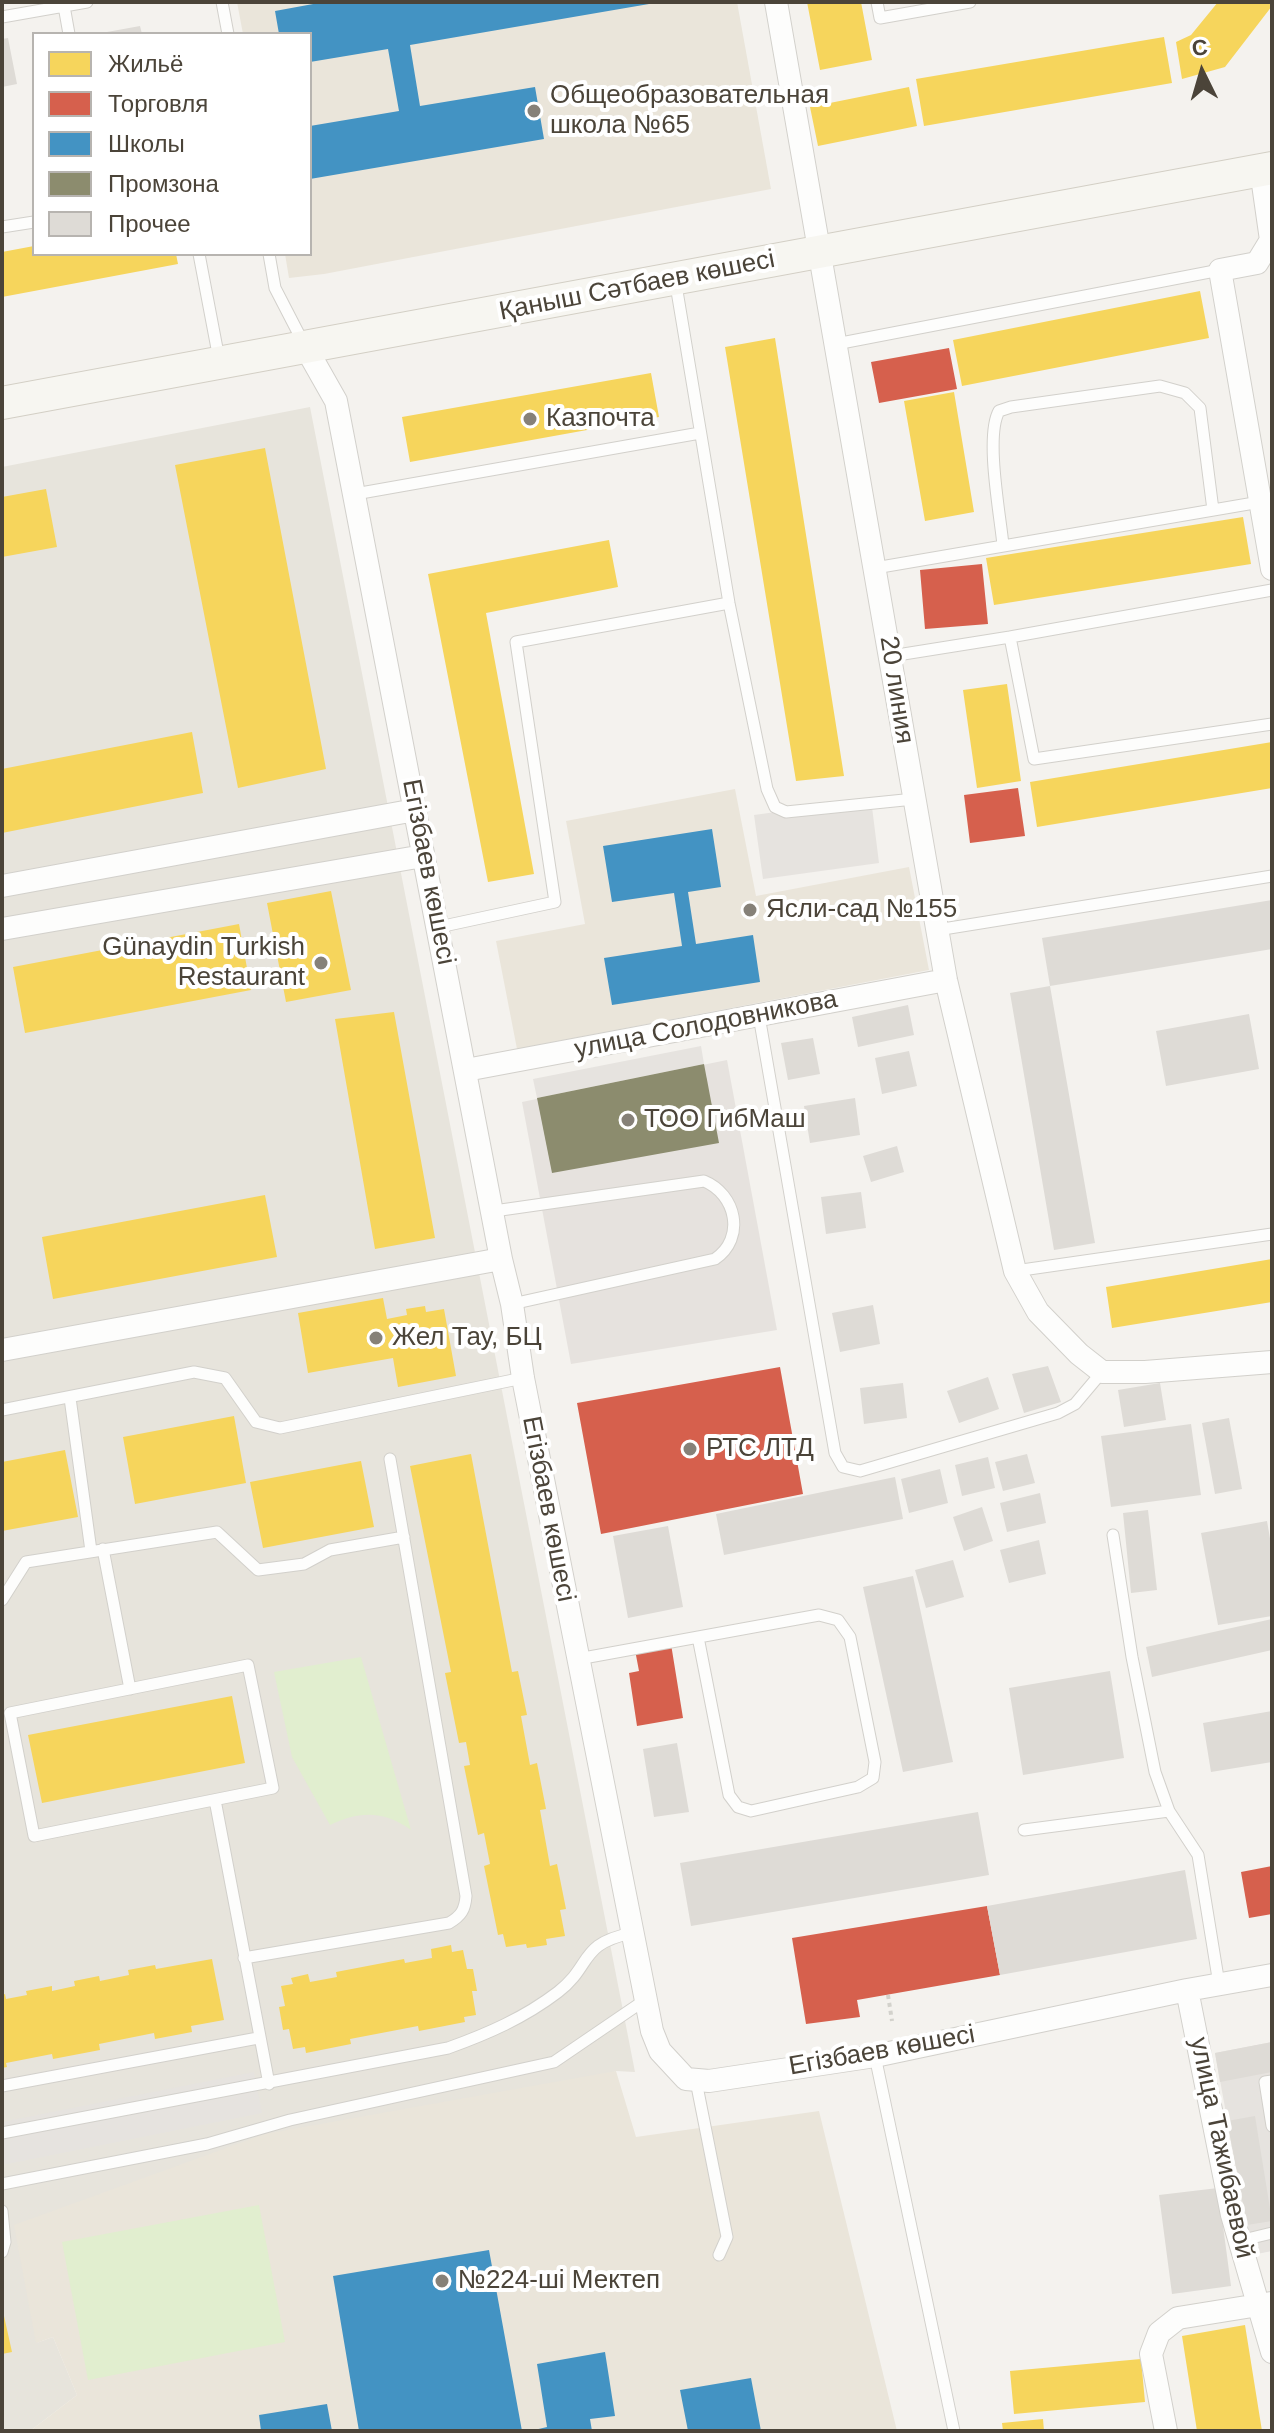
<!DOCTYPE html>
<html>
<head>
<meta charset="utf-8">
<style>
  body { margin:0 }
  #map { position:relative; width:1274px; height:2433px; overflow:hidden; background:#f4f2ee; font-family:Helvetica,sans-serif }
  canvas { display:block }
  .frame { position:absolute; inset:0; border:4px solid #4b4439; pointer-events:none }
  .legend { position:absolute; left:32px; top:32px; width:280px; height:224px; box-sizing:border-box; background:#fff; border:2px solid #b7b4b0; margin:0; padding:10px 14px; list-style:none; font-size:24px; color:#4b4439 }
  .legend li { display:flex; align-items:center; gap:16px; height:40px }
  .legend b { width:40px; border:2px solid #b7b4b0 }
  .north { position:absolute; left:1162px; top:32px; width:80px; height:80px; -webkit-text-stroke:6px #fff; paint-order:stroke; rotate:355deg; font-size:22px; font-weight:700; line-height:32px; text-align:center; color:#4b4439 }
  .north::after { content:''; display:block; margin:auto; width:28px; height:36px; background:#4b4439; clip-path:polygon(50% 0,100% 100%,50% 72%,0 100%) }
</style>
</head>
<body>
<div id="map">
<canvas width="1274" height="2433"></canvas>
<div class="frame"></div>
<ul class="legend">
<li><b style="height:22px;background:#f6d55c"></b>Жильё</li>
<li><b style="height:22px;background:#d6604d"></b>Торговля</li>
<li><b style="height:22px;background:#4393c3"></b>Школы</li>
<li><b style="height:22px;background:#8c8c6e"></b>Промзона</li>
<li><b style="height:22px;background:#dedbd6"></b>Прочее</li>
</ul>
<div class="north">С</div>
</div>
<script>
const c = document.querySelector('canvas').getContext('2d');
c.lineJoin = 'round';
function fill(path, color) { c.fillStyle = color; c.fill(path, 'evenodd'); }
function trace(path, color, width, dash) { c.strokeStyle = color; c.lineWidth = width; c.lineCap = dash ? 'butt' : 'round'; c.setLineDash(dash || []); c.stroke(path); }
function label(font, color, halo, rows, align = 'center') {
  c.font = font + ' Helvetica,sans-serif'; c.lineWidth = 8; c.setLineDash([]); c.textBaseline = 'middle'; c.strokeStyle = halo; c.fillStyle = color; for (const [text, x, y, turn = 0] of rows) {
    c.save(); c.translate(x, y); c.rotate((+turn || 0) * Math.PI / 180); c.textAlign = isNaN(turn) ? turn : align; if (halo) c.strokeText(text, 0, 0); c.fillText(text, 0, 0); c.restore();
  }
}
fill(new Path2D(`
  M310 407 635 2072 616 2071 36 2343 53 2337 77 2395 30 2431H2V467Z`), '#e7e4dc');
fill(new Path2D(`
  M727 1060 777 1330 571 1364 522 1102Z`), '#e6e2de');
fill(new Path2D(`
  M237 2H737L771 189 324 274 289 278 285 254H310V34H243Z
  M735 789 756 896 909 867 929 970 517 1049 496 941 585 924 566 821Z
  M616 2071 636 2137 819 2111 897 2431H30L77 2395 53 2337 36 2343 14 2225 265 2134Z`), '#eae5da');
fill(new Path2D(`
  M361 1657 411 1830C384 1810 358 1811 330 1825L292 1757 274 1672Z
  M259 2205 285 2342 88 2380 62 2242Z`), '#e1eecf');
fill(new Path2D(`
  M871 799 879 863 763 879 754 815Z
  M701 1046 704 1064 537 1098 533 1079Z
  M1272 2042V2251L1252 2255 1215 2053Z
  M254 2072 262 2113 2 2165V2122Z`), '#e6e3df');
fill(new Path2D(`
  M807 2H861L872 60 820 70Z
  M1218 2H1272V6L1225 67 1182 79 1176 42 1191 35Z
  M1164 37 1172 83 924 126 916 79Z
  M909 87 917 126 818 146 810 107Z
  M34 246V254H176L178 264 2 297V252Z
  M1200 291 1209 338 962 386 953 340Z
  M775 338 844 776 796 781 725 347Z
  M651 373 659 417 410 462 402 417Z
  M954 392 974 512 925 521 904 401Z
  M265 448 326 769 238 788 175 465Z
  M46 489 57 547 2 557V497Z
  M1243 517 1251 564 994 605 986 558Z
  M609 540 618 587 486 613 534 874 488 882 428 574Z
  M1007 684 1021 781 977 788 963 690Z
  M192 732 203 793 2 833V769Z
  M1272 742V788L1037 827 1030 782Z
  M331 891 351 990 286 1002 267 903Z
  M239 924 251 990 25 1033 13 967Z
  M394 1012 435 1238 375 1249 335 1019Z
  M265 1195 277 1257 53 1299 42 1237Z
  M1272 1259V1302L1112 1328 1106 1287Z
  M383 1298 387 1319 407 1315 406 1309 425 1306 426 1312 444 1309 456 1376 398 1387 393 1358 308 1373 298 1313Z
  M234 1416 246 1483 135 1504 123 1437Z
  M65 1450 78 1517 2 1531V1462Z
  M471 1454 512 1672 518 1671 527 1715 521 1716 530 1765 537 1763 546 1809 540 1810 550 1866 557 1864 566 1909 560 1910 565 1936 546 1939 547 1945 527 1948 526 1944 506 1947 503 1934 498 1935 484 1866 490 1864 484 1833 478 1835 464 1766 470 1765 466 1742 459 1743 445 1673 451 1672 410 1466Z
  M361 1461 374 1527 263 1548 250 1482Z
  M232 1696 245 1763 42 1803 28 1735Z
  M451 1945 452 1952 463 1950 467 1969H473L477 1991H472L476 2015 464 2017 465 2022 419 2031 418 2026 350 2039 351 2044 306 2053 305 2047 293 2049 289 2029 283 2030 279 2007 285 2006 281 1986 293 1984 291 1978 308 1974 310 1982 337 1977 336 1972 404 1959 405 1963 432 1958 431 1949Z
  M212 1959 224 2020 191 2026 192 2032 155 2039 154 2033 99 2044 100 2050 53 2059 52 2054 6 2063 7 2067 2 2068V1995L5 1994 6 1999 27 1995 26 1991 52 1986V1991L75 1986 74 1981 99 1976 100 1981 129 1975 128 1970 155 1965 156 1969Z
  M2 2307 12 2352 2 2354Z
  M1245 2325 1262 2431H1197L1182 2336Z
  M1141 2359 1145 2402 1014 2414 1010 2371Z
  M1043 2419 1044 2431H1003L1002 2423Z`), '#f6d55c');
fill(new Path2D(`
  M949 348 957 389 879 403 871 362Z
  M982 564 988 624 925 629 920 570Z
  M1018 788 1025 836 970 843 964 795Z
  M780 1367 803 1494 601 1534 577 1403Z
  M671 1644 683 1718 637 1726 629 1673 639 1671 635 1650Z
  M1272 1866V1914L1249 1918 1241 1872Z
  M987 1906 1000 1975 857 2000 860 2017 806 2024 792 1938Z`), '#d6604d');
fill(new Path2D(`
  M324 2H649V4L410 45 420 106 535 87 544 139 310 179V126L399 111 388 49 310 62V34H279L275 11Z
  M712 829 721 887 688 892 696 944 753 935 760 982 612 1005 604 958 682 946 674 893 612 902 603 846Z
  M489 2250 522 2431H359L333 2276Z
  M605 2352 615 2416 590 2419 592 2431H530L547 2427 537 2364Z
  M751 2378 761 2431H688L680 2390Z
  M327 2404 332 2431H261L259 2415Z`), '#4393c3');
fill(new Path2D(`
  M704 1064 719 1143 552 1173 537 1098Z`), '#8c8c6e');
fill(new Path2D(`
  M140 26 142 34H107V32Z
  M8 38 17 84 2 87V39Z
  M1272 900V949L1050 986 1042 938Z
  M1050 986 1095 1243 1054 1250 1010 993Z
  M908 1005 914 1035 858 1047 852 1017Z
  M1249 1014 1259 1069 1166 1086 1156 1031Z
  M813 1038 820 1074 788 1080 781 1043Z
  M909 1051 917 1086 882 1094 875 1058Z
  M855 1098 860 1135 810 1143 804 1106Z
  M897 1146 904 1172 871 1182 863 1156Z
  M861 1192 866 1228 826 1234 821 1197Z
  M873 1305 880 1344 840 1352 832 1313Z
  M1048 1366 1061 1402 1024 1413 1012 1374Z
  M988 1377 999 1409 959 1423 947 1391Z
  M903 1383 907 1418 864 1424 860 1388Z
  M1160 1383 1166 1420 1124 1427 1118 1390Z
  M1229 1418 1242 1489 1215 1494 1202 1423Z
  M1191 1424 1201 1495 1111 1507 1101 1436Z
  M1027 1454 1035 1483 1003 1491 995 1462Z
  M988 1457 995 1488 962 1496 955 1465Z
  M940 1469 948 1503 909 1513 901 1479Z
  M895 1477 903 1519 724 1555 716 1514Z
  M1040 1493 1046 1523 1007 1532 1000 1503Z
  M982 1507 993 1541 964 1551 953 1517Z
  M1148 1510 1157 1590 1131 1593 1123 1513Z
  M1267 1521 1272 1550V1616L1218 1625 1201 1533Z
  M668 1526 683 1607 628 1618 613 1536Z
  M1039 1540 1046 1574 1009 1583 1000 1550Z
  M953 1560 964 1597 926 1608 915 1570Z
  M913 1576 953 1762 903 1772 863 1587Z
  M1272 1619V1650L1152 1677 1146 1647Z
  M1110 1671 1124 1758 1023 1775 1009 1688Z
  M1272 1711V1762L1211 1772 1203 1723Z
  M677 1743 689 1812 654 1817 643 1749Z
  M978 1812 989 1875 691 1926 680 1863Z
  M1185 1870 1197 1939 1000 1975 987 1906Z
  M1272 2042V2072L1220 2082 1215 2053Z
  M1255 2116 1272 2221 1247 2225 1227 2121Z
  M1218 2188 1231 2286 1172 2294 1159 2195Z`), '#dedbd6');
const lane = new Path2D(`
  M222 2 228 34
  M877 2 880 18 970 2
  M64 6 69 34
  M2 17 87 2
  M2 227 34 222
  M199 254 219 359
  M269 254 275 288 305 346
  M675 279 729 603 767 789 775 807 786 812 914 799
  M836 344 1220 270
  M355 494 700 433
  M1003 545C1000 514 985 436 999 411L1011 407 1160 386 1185 393 1200 408 1213 510
  M875 568 1260 502
  M1010 637 1272 590
  M891 656 1010 637 1034 759 1272 724
  M439 927 555 902 516 642 729 603
  M937 930 1272 876
  M759 1016 835 1453 843 1467 860 1471 1058 1413 1075 1404 1102 1372
  M494 1211 704 1181C736 1194 746 1238 715 1259L512 1304
  M1015 1271 1272 1234
  M70 1398 91 1551
  M2 1410 194 1372 225 1378 256 1422 280 1428 523 1378
  M1113 1535 1132 1657 1155 1772 1169 1811 1198 1855 1219 1984
  M103 1549 130 1689
  M2 1600 26 1562 217 1532 258 1570 304 1564 330 1550 404 1537
  M578 1659 819 1615 838 1620 850 1637 875 1762 873 1778 858 1787 751 1811 738 1807 729 1795 698 1637
  M248 1665 273 1788 34 1836 10 1713Z
  M215 1800 269 2084
  M1024 1830 1169 1811
  M244 1958 449 1923C461 1916 465 1910 466 1896L390 1459
  M875 2056 954 2431
  M696 2081 727 2237 719 2255
  M1272 2081 1265 2082 1272 2126
  M2 2086 258 2038
  M2 2133 448 2048C487 2034 524 2018 558 1992 593 1965 578 1944 632 1933
  M2 2184 207 2144 290 2120 554 2062 645 2000
  M2 2211 5 2242 2 2252
  M1239 2241 1272 2233`);
const street = new Path2D(`
  M776 2 946 980 1015 1271 1038 1312 1079 1354 1102 1372H1145L1272 1362
  M1261 170 1271 240 1257 263 1220 270 1272 569
  M306 348 336 401 501 1259 512 1304 523 1378 652 2031 660 2051 686 2079 709 2081 875 2056 1187 1990 1272 1975
  M2 886 415 810
  M2 929 423 856
  M466 1070 946 980
  M2 1350 501 1259
  M1187 1990 1232 2215 1272 2352
  M1166 2431 1151 2354 1159 2333 1178 2318 1271 2303`);
const secondary = new Path2D(`
  M2 403 1272 168`);
trace(lane, '#d2d0cb', 13);
trace(street, '#d2d0cb', 24);
trace(secondary, '#d3cfc5', 34);
trace(new Path2D(`
  M888 1995 892 2021`), '#d3d2cc', 4, [4, 4]);
trace(lane, '#fdfdfc', 11);
trace(street, '#fdfdfc', 22);
trace(secondary, '#f7f6f1', 32);
for (const [x, y, r, color] of [
  [534,111,8,"#868178"],
  [530,419,8,"#868178"],
  [750,910,8,"#868178"],
  [321,963,8,"#868178"],
  [628,1120,8,"#868178"],
  [376,1338,8,"#868178"],
  [690,1449,8,"#868178"],
  [442,2281,8,"#868178"]
]) { const dot = new Path2D(); dot.arc(x, y, r, 0, 2 * Math.PI); c.fillStyle = color; c.fill(dot); trace(dot, '#fff', 3); }
label('26px', '#4b4439', '#fff', [
  ["Общеобразовательная",550,96],
  ["школа №65",550,126],
  ["Казпочта",546,419],
  ["Ясли-сад №155",766,910],
  ["Günaydin Turkish",305,948,"right"],
  ["Restaurant",305,978,"right"],
  ["ТОО ГибМаш",644,1120],
  ["Жел Тау, БЦ",392,1338],
  ["РТС ЛТД",706,1449],
  ["№224-ші Мектеп",458,2281]
], 'left');
label('26px', '#4b4439', '#fff', [
  ["Қаныш Сәтбаев көшесі",637,286,-11],
  ["20 линия",896,690,81],
  ["Егізбаев көшесі",428,872,79],
  ["улица Солодовникова",706,1025,-11],
  ["Егізбаев көшесі",548,1509,79],
  ["Егізбаев көшесі",882,2051,-10],
  ["улица Тажибаевой",1221,2148,78]
]);
</script>
</body>
</html>
